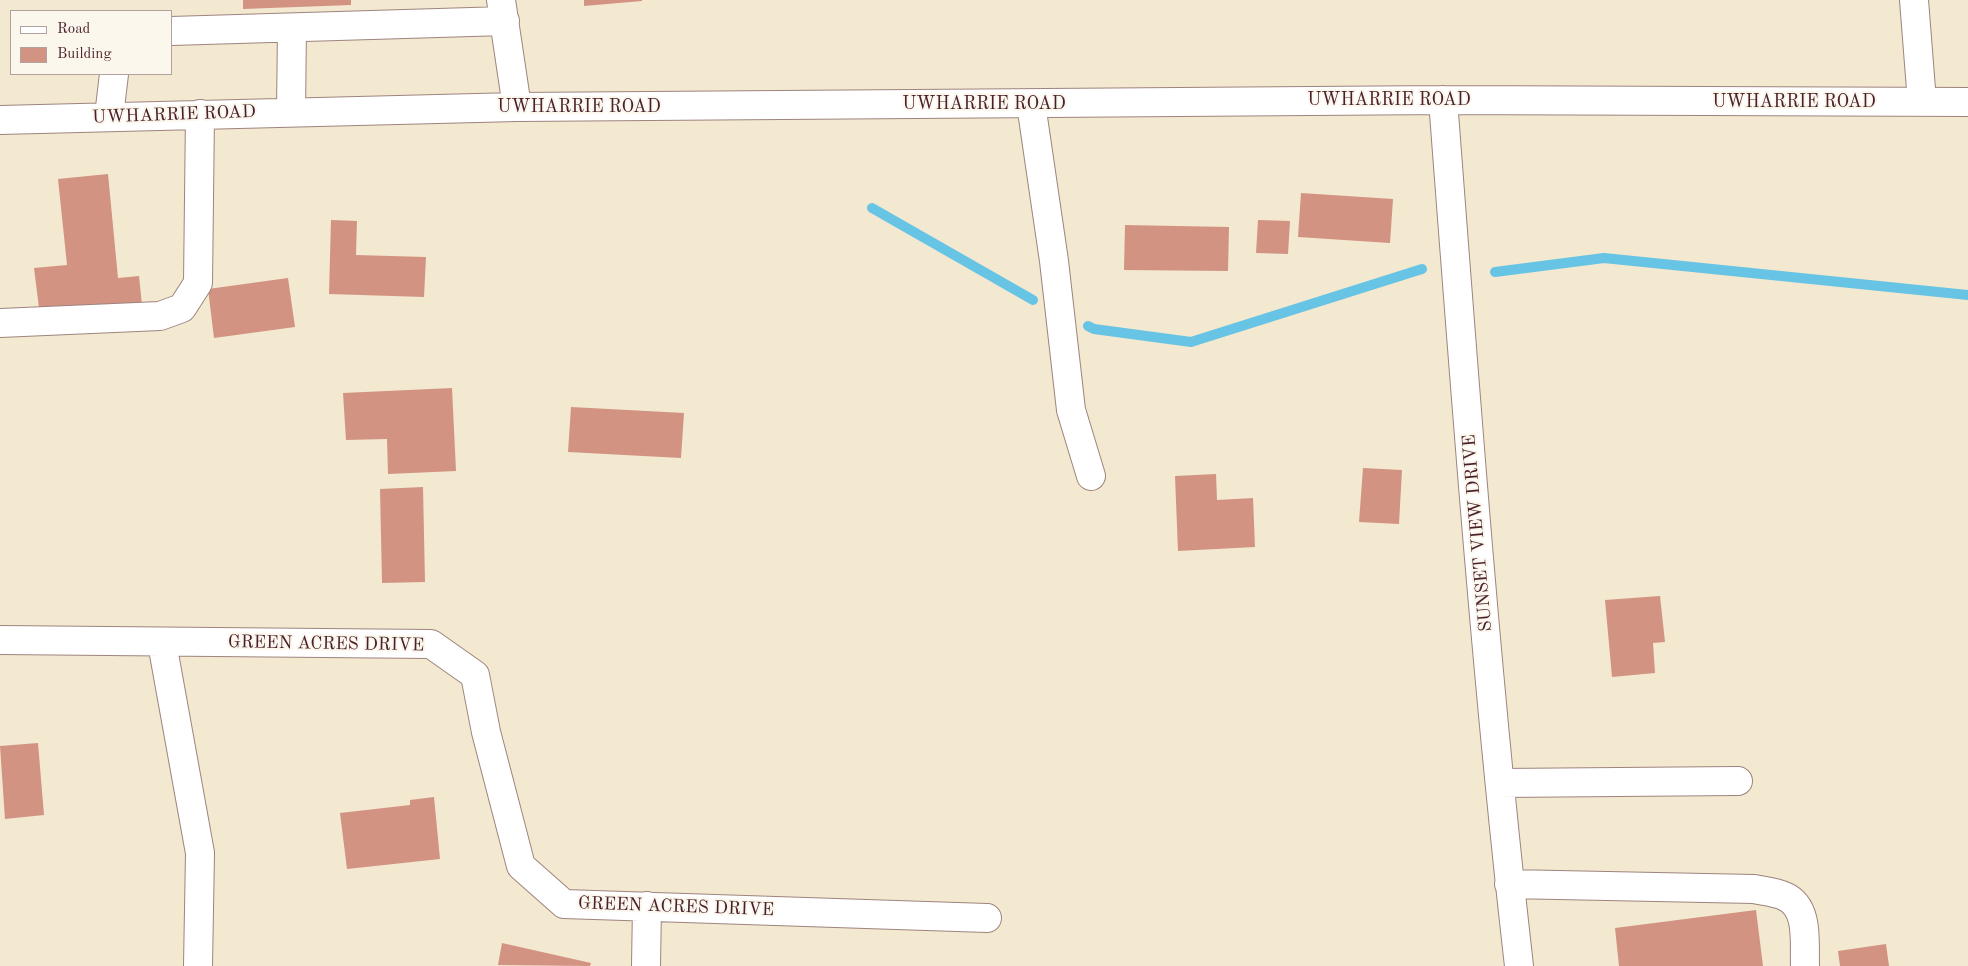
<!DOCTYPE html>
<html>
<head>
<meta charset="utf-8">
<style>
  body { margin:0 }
  #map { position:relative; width:1968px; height:966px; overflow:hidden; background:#f3e8d0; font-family:"Old Standard TT",serif }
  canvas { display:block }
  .legend { position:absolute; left:10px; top:10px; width:162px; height:65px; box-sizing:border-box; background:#fbf7ec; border:1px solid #b4a19f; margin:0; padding:6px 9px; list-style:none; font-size:15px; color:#4a1f2b }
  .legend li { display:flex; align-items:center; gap:10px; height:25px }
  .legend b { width:25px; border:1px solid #b4a19f }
</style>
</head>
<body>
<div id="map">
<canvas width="1968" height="966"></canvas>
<ul class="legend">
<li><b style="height:6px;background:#fff"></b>Road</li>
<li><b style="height:14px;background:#d29383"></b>Building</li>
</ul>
</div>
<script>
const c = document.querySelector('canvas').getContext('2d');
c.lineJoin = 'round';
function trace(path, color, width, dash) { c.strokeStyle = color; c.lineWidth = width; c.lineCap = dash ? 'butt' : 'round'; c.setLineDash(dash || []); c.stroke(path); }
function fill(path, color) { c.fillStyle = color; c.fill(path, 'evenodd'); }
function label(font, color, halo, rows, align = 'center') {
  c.font = font + ' "Old Standard TT",serif'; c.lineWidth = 4; c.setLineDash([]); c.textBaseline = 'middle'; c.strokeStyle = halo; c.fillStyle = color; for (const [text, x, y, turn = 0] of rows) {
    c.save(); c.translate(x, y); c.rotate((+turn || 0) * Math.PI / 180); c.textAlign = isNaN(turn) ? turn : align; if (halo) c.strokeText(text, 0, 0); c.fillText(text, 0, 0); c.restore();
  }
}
trace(new Path2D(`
  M872 208 1033 300
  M1495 272 1604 258 1968 295
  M1088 326 1094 329 1191 342 1422 269`), '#67c4e5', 10);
fill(new Path2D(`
  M243 0H351V5L243 9Z
  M584 0H642V1L584 6Z
  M108 174 118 278 139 276 142 305 40 316 34 268 67 265 58 179Z
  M1301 193 1393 199 1390 243 1298 237Z
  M331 220 357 221 356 255 426 257 424 297 329 294Z
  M1258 220 1290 221 1288 254 1256 253Z
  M1125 225 1229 227 1228 271 1124 270Z
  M288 278 295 327 214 338 208 289Z
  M452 388 456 471 388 474 387 439 346 440 343 393Z
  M571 407 684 413 681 458 568 452Z
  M1363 468 1402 470 1399 524 1359 522Z
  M1216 474 1217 500 1253 498 1255 547 1178 551 1175 476Z
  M423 487 425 582 382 583 380 489Z
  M1660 596 1665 642 1653 643 1655 673 1612 677 1605 600Z
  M38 743 44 815 5 819 0 746Z
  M434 797 440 859 347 869 340 813 410 805V800Z
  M1756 910 1763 966H1619L1615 928Z
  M502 943 591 963 590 966 498 965Z
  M1886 944 1889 966H1840L1838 951Z`), '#d29383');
const minor = new Path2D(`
  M501 0 517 107
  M1914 0 1922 102
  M171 31 505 21
  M1443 100C1465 388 1486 678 1519 966
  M1031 104 1054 261 1071 410 1091 476
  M291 112 292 28
  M109 116 114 74
  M0 120 517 107 1443 100 1968 102
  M0 323 160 316 182 308 198 283 200 114
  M0 640 431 644 475 675 486 732 521 866 564 904 987 918
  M162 643 200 853 198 966
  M1500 783 1738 781
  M1509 884 1754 889C1763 891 1775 892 1784 896 1810 907 1804 943 1805 966
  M646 966 647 906`);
trace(minor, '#9e847e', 30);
trace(minor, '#fff', 28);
label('18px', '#4a1f2b', '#fbf7ec', [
  ["UWHARRIE ROAD",1389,100],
  ["UWHARRIE ROAD",1794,102],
  ["UWHARRIE ROAD",984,104],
  ["UWHARRIE ROAD",579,107],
  ["UWHARRIE ROAD",174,115,-2],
  ["SUNSET VIEW DRIVE",1478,533,-95],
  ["GREEN ACRES DRIVE",326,644,1],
  ["GREEN ACRES DRIVE",676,907,2]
]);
</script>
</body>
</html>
